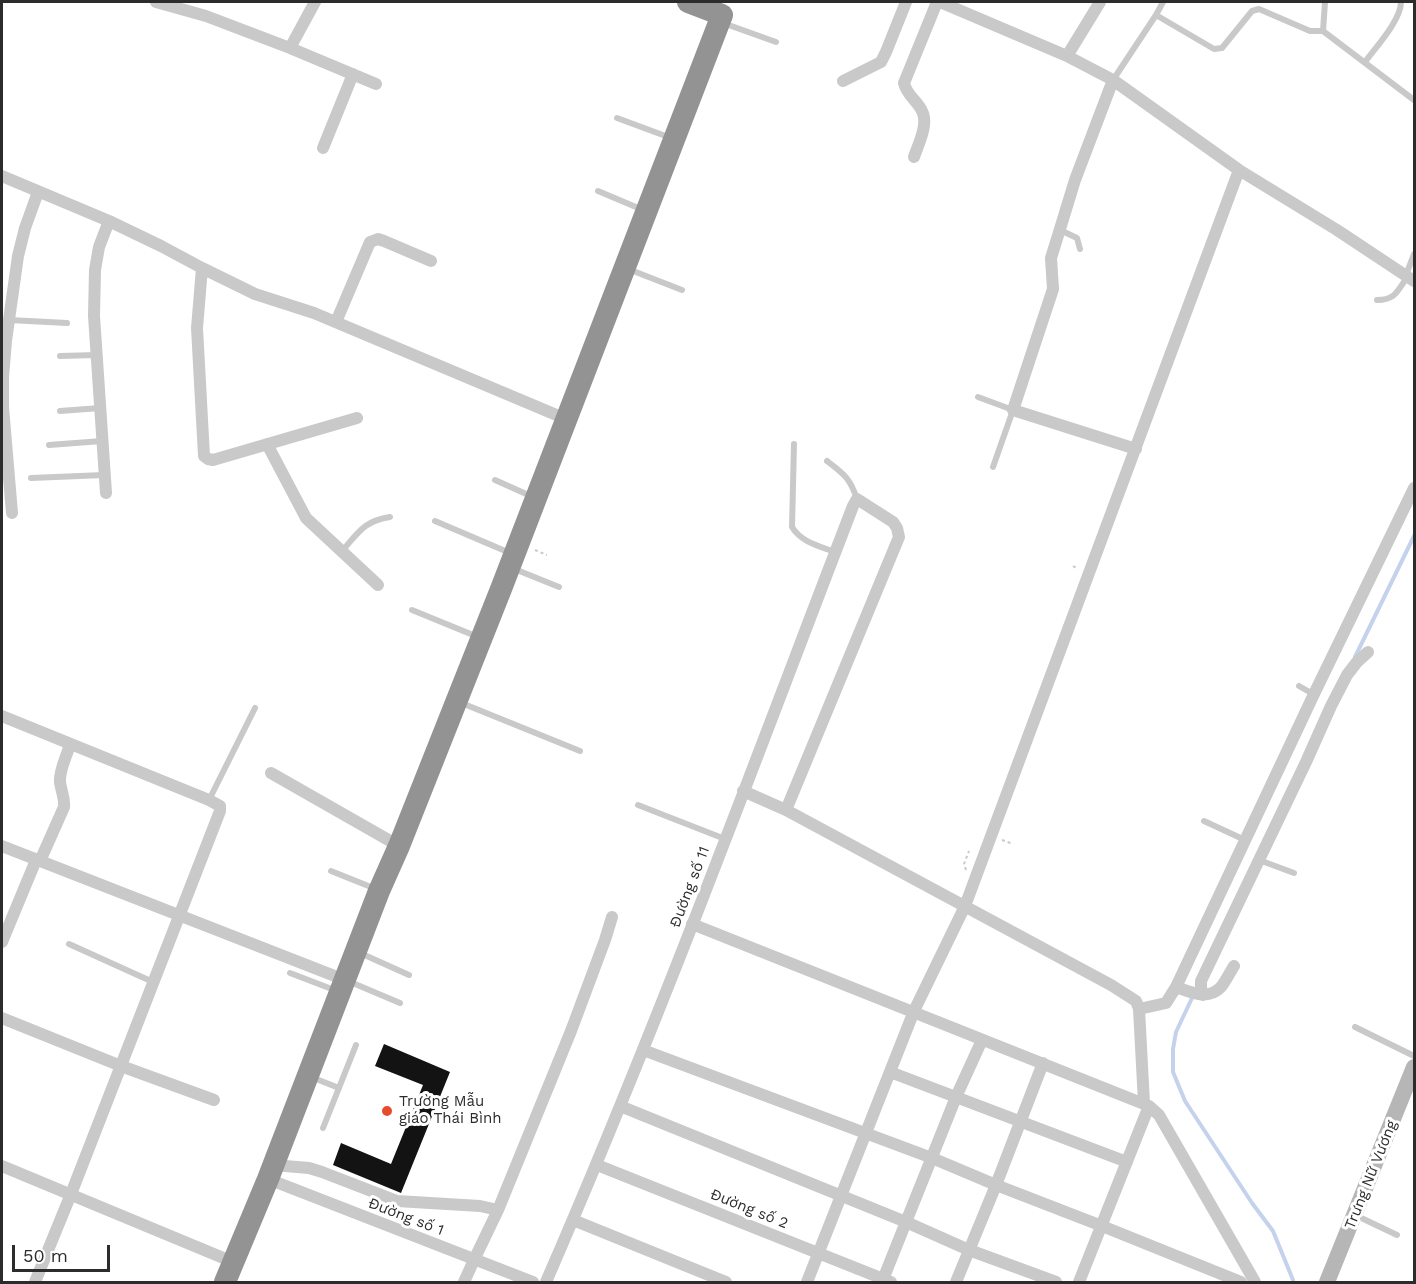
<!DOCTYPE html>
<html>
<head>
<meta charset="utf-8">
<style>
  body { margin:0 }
  #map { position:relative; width:1416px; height:1284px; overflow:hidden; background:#fff; font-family:"Work Sans",sans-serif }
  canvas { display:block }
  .frame { position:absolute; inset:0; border:3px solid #2c2c2c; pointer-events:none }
  .scale { position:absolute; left:12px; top:1245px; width:98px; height:27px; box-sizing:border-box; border:3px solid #2c2c2c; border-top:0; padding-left:8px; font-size:18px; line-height:21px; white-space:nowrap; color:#2c2c2c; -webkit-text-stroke:4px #fff; paint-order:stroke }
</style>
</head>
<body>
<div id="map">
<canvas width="1416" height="1284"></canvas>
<div class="frame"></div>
<div class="scale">50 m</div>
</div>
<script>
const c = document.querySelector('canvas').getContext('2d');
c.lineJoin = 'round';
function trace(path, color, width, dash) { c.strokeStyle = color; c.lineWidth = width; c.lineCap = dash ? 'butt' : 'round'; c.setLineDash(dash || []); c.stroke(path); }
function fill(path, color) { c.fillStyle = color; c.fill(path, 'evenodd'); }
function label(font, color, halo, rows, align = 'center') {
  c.font = font + ' "Work Sans",sans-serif'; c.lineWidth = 6; c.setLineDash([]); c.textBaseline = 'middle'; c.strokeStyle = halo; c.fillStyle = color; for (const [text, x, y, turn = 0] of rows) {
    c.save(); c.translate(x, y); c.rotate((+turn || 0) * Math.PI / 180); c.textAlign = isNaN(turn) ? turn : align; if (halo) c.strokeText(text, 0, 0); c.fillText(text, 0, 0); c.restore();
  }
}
trace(new Path2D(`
  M1355 657 1414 536
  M1193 996 1176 1032 1173 1049V1072L1185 1101 1252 1203 1273 1231 1293 1280V1282`), '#c4d2eb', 4);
fill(new Path2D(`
  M384 1044 450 1072 401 1193 333 1165 341 1143 391 1164 423 1085 375 1066Z`), '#131313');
trace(new Path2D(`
  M535 550 547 555
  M1073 566 1078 569
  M1002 840 1013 844
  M966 870 964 864 969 851`), '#c9c9c9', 2, [3, 3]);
trace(new Path2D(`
  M1156 15 1214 49 1222 48 1252 11 1259 9 1310 31H1323L1414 100
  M723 23 776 42
  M1323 31 1325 2
  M1365 62C1376 47 1401 20 1401 2
  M1113 80 1156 15 1163 2
  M617 118 671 138
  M598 191 643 210
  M1060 230 1077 238 1080 249
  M628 269 682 290
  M1406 275 1414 254
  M1377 300C1396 300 1397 291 1408 276
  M9 320 67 323
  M60 356 97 355
  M978 397 1013 410 993 467
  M60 411 100 408
  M794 444 792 527C801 542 819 546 835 552
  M49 445 102 441
  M827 461C844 474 850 478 857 499
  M31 478 104 475
  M495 480 533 497
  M435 521 510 553
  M342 551C359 532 364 521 390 517
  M512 568 559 587
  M412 610 478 637
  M1299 686 1313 694
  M459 702 580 751
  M209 800 255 708
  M638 805 725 839
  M1204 821 1245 840
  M1259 860 1294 873
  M331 871 376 889
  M69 944 153 982
  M360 953 409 975
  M290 973 337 991
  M348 981 400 1003
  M1355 1027 1414 1056
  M311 1077 339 1088
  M323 1128 356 1045
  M1355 1215 1397 1235`), '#c9c9c9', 6);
trace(new Path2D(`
  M156 2 206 16 290 48 376 84
  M940 2 1067 56 1113 80 1239 170 1337 230 1414 281
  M290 48 315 2
  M1067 56 1100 2
  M1113 80 1075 180 1060 229 1051 258 1053 289 1013 410 1136 449
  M843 81 881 62 886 52 906 2
  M323 148 353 74
  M914 157C918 145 929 124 922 111 917 100 907 96 904 83L937 2
  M2 176 109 221 161 246 202 268 255 294 314 313 566 419
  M202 268 197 328 204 456 208 459 213 460 357 418
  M336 322 370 242 378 239 384 241 431 261
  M267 444 306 518 378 585
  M106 493 94 316 95 270 99 247 109 221
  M12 513 3 407V377L6 341 18 256 25 228 38 192
  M2 716 209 800 220 806V811L71 1194 35 1282
  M271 773 399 846
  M786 810 1111 985 1136 1001 1139 1009 1144 1103
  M2 846 345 980
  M40 861 64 807C65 798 61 791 60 782 59 770 67 756 70 744
  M692 924 1149 1106 1159 1115 1255 1282
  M2 942 36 860
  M1176 987C1190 992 1208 1001 1221 987 1226 981 1230 972 1234 966
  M1203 995 1201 988V981L1306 762 1331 706 1347 675 1357 662 1368 652
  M1139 1009 1166 1003 1176 987 1314 694 1414 488
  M2 1018 121 1066 214 1100
  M643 1050 932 1158 996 1185 1102 1226 1241 1282
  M890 1072 1127 1162
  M620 1106 906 1222 969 1250 1056 1282
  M273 1165 309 1168 322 1172 397 1201 480 1206 498 1210
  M597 1165 891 1282
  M2 1166 233 1262
  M268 1179 533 1282
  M573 1220 726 1282
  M464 1282 474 1260 498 1210 571 1031 605 940 612 917
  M546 1282C657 1027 753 766 853 506L857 499 893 522 897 528 899 537 786 810 743 791
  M807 1282 914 1011 965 906 1239 170
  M882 1282 956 1097 982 1040
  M956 1282 996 1185 1043 1063
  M1079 1282 1149 1106`), '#c9c9c9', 12);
trace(new Path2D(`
  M1327 1282 1414 1067`), '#b6b6b6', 16);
trace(new Path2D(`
  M225 1282 268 1179 379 891 399 846 501 589 722 15 688 2`), '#939393', 22);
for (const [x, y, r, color] of [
  [387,1111,6,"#e64b2b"]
]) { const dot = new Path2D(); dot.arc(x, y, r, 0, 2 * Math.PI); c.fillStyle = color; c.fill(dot); trace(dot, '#fff', 2); }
label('15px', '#2c2c2c', '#fff', [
  ["Đường số 11",690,887,-69],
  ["Trưng Nữ Vương",1371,1175,-68],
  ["Đường số 2",749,1209,22],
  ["Đường số 1",406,1217,21]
]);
label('15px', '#2c2c2c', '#fff', [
  ["Trường Mẫu",399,1102],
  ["giáo Thái Bình",399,1119]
], 'left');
</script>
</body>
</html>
